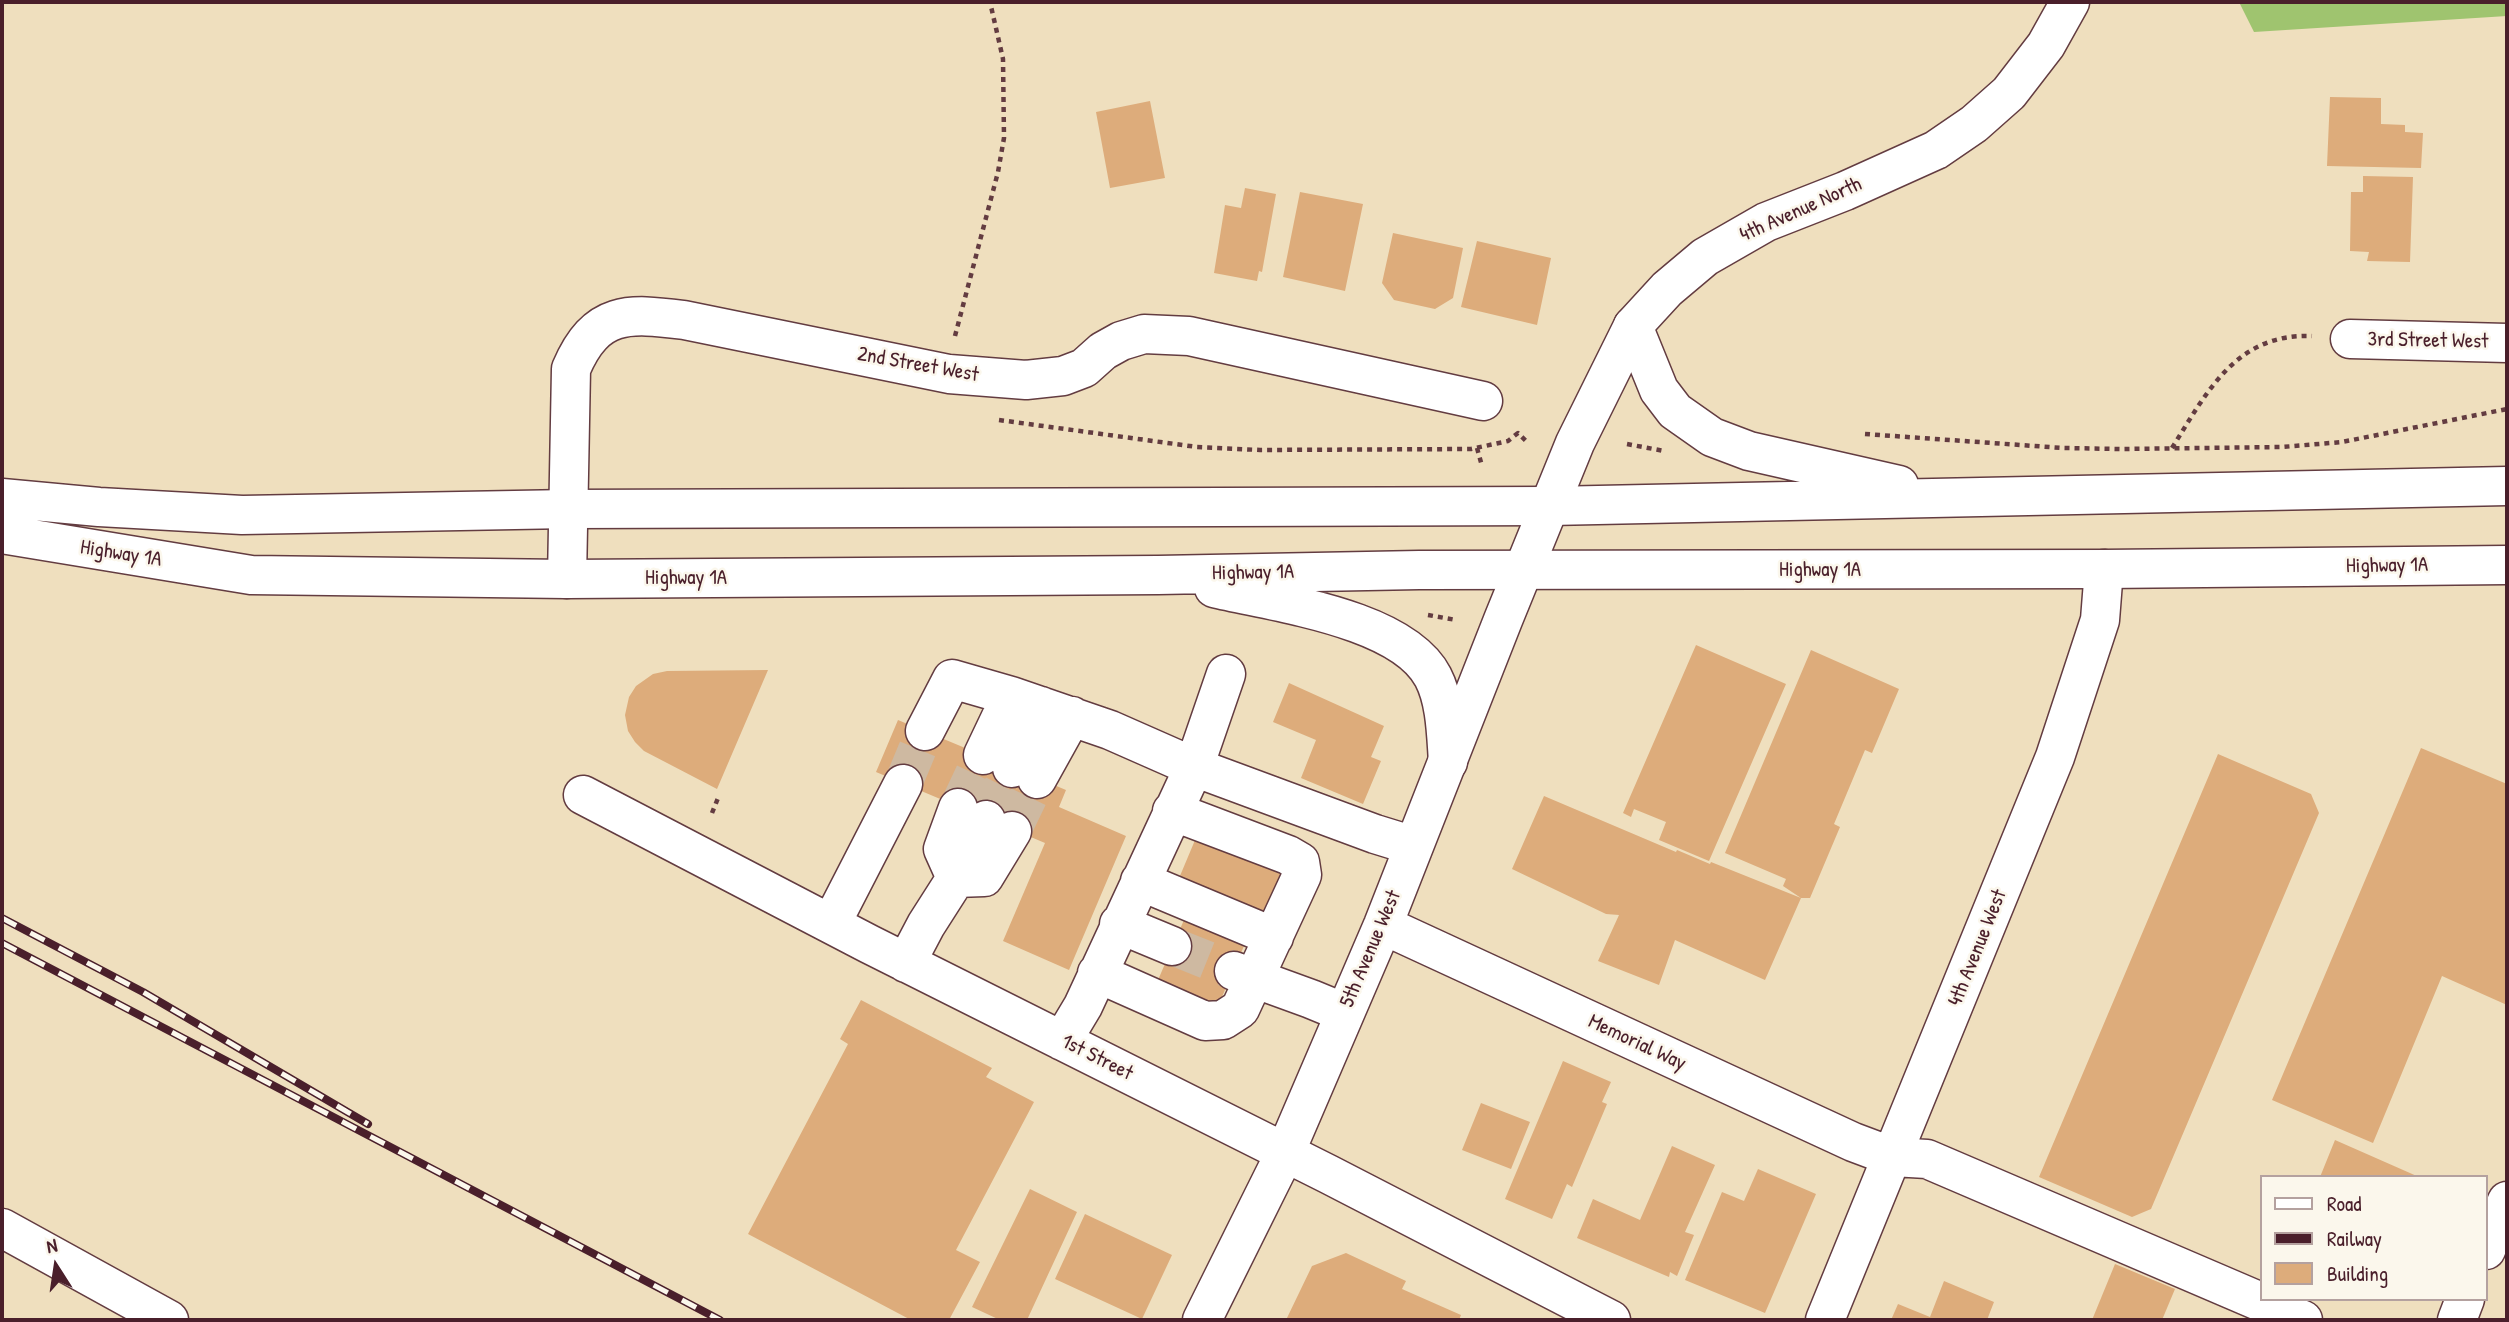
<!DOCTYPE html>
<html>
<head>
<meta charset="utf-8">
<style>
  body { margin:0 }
  #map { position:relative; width:2509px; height:1322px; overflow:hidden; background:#efdfbe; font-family:"Patrick Hand",sans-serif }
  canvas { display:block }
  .frame { position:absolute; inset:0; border:4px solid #4a1f2b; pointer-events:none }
  .legend { position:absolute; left:2260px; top:1175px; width:228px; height:126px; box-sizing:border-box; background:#fbf7ec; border:2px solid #b4a19f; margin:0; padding:9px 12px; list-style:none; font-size:21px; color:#4a1f2b }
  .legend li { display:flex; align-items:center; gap:14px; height:35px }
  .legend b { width:35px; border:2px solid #b4a19f }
  .north { position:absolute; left:21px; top:1231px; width:70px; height:70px; -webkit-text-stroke:5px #fbf7ec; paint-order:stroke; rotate:348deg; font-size:19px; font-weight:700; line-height:28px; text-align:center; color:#4a1f2b }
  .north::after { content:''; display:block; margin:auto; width:24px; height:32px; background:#4a1f2b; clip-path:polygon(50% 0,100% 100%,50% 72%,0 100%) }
</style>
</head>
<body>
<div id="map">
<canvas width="2509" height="1322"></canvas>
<div class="frame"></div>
<ul class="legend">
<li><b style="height:9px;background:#fff"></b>Road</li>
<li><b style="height:9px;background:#4a1f2b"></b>Railway</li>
<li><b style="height:19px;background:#ddac7b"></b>Building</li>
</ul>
<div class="north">N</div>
</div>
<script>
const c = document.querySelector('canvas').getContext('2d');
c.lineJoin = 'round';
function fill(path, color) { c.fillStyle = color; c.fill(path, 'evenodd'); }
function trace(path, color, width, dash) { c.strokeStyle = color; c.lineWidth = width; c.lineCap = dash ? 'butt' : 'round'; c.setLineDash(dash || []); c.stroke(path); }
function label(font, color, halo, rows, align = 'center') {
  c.font = font + ' "Patrick Hand",sans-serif'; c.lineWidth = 5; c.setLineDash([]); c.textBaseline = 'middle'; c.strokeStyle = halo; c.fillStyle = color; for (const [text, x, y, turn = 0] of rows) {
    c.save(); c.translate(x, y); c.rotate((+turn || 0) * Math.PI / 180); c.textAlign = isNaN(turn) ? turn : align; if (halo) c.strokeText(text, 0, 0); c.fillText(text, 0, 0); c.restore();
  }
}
fill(new Path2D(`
  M2239 2H2507V16L2254 32Z`), '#9fc46f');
fill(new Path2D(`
  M2330 97 2381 98V124L2405 125V132L2423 133 2421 168 2327 166Z
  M1150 101 1165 178 1110 188 1096 112Z
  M2363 176 2413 177 2410 262 2367 261 2369 252 2350 251 2351 192H2363Z
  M1245 188 1276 194 1262 272 1259 271 1257 281 1214 273 1225 205 1241 208Z
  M1300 192 1363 204 1345 291 1283 277Z
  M1393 233 1463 248 1453 298 1435 309 1394 300 1382 283Z
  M1477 241 1551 258 1537 325 1461 307Z
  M1696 645 1786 684 1709 861 1659 840 1666 822 1634 809 1631 817 1623 813Z
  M1811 650 1899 689 1872 753 1865 750 1834 824 1840 827 1810 898H1801L1783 886 1786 879 1725 853Z
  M768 670 717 789 644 751 635 742 628 731 625 715 629 697 636 686 653 674 667 671Z
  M1289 683 1384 726 1371 757 1381 761 1363 804 1301 778 1316 740 1273 722Z
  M898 720 1066 790 1059 807 1126 836 1069 970 1003 941 1045 843 876 772Z
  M2421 748 2507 784V1005L2442 976 2373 1143 2272 1100Z
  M2218 754 2311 794 2319 813 2151 1209 2132 1217 2039 1177Z
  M1544 796 1676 852 1677 850 1710 864 1711 862 1801 898 1765 980 1675 940 1659 985 1598 961 1619 915 1606 914 1512 869Z
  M1198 833 1284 869 1264 919 1177 883Z
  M1187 913 1247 939 1218 1006 1158 980Z
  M861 1000 992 1068 986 1077 1034 1102 956 1250 980 1262 949 1320H911L748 1234 848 1044 840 1039Z
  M1563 1061 1611 1082 1602 1102 1607 1104 1572 1187 1567 1184 1552 1219 1505 1199Z
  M1481 1103 1530 1122 1511 1169 1462 1150Z
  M2335 1140 2419 1177H2320Z
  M1672 1146 1715 1165 1685 1232 1694 1235 1677 1276 1670 1272 1669 1277 1577 1238 1593 1199 1640 1220Z
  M1758 1169 1816 1194 1765 1313 1685 1280 1722 1192 1744 1201Z
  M1030 1189 1077 1212 1027 1320H1000L972 1307Z
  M1085 1214 1172 1255 1142 1319 1055 1279Z
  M1346 1253 1406 1281 1402 1289 1461 1315 1459 1320H1286L1312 1266Z
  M2115 1264 2175 1289 2162 1320H2092Z
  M1944 1281 1994 1302 1987 1320H1891L1898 1304 1930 1317Z`), '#ddac7b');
trace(new Path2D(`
  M903 784 925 731
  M958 808 983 755
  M986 820 1012 768
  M1012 831 1037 779
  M1172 946 1234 971`), '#ceb9a1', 38, [38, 19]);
const minor = new Path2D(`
  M2350 339 2507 343
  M567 579 571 369C596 310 628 313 684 320L949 374 1026 380 1063 376 1084 368 1103 351 1121 341 1144 334 1189 336 1483 401
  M925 731 952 679 1011 696 1110 730 1194 767 1226 674
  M983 755 1011 696
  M1012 768 1041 706
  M1037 779 1072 716
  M583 795 869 944 1328 1174 1611 1320
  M959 873 986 820
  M956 878 943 849 958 808
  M1140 881 1274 937
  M831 924 903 784
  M1119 924 1172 946
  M1383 925 1853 1142 1893 1157 1927 1159 2303 1320
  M906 963 926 925 956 878 984 877 1012 831
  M1234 971 1311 999 1345 1013
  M1097 973 1205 1021 1223 1020 1240 1009 1302 875 1300 862 1288 855 1172 811
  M1062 1041 1083 1006 1194 767 1375 834 1414 846
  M2 1228 169 1320
  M2486 1250 2507 1201
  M1202 1320 1285 1153 1383 925 1503 620 1575 443 1633 326 1667 289 1705 257 1766 222 1845 191 1936 150 1974 124 2009 93 2046 45 2070 2
  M1825 1320 2055 757 2100 620 2104 569
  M2457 1320 2465 1299`);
const major = new Path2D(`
  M1633 326 1659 390 1675 411 1712 437 1749 451 1899 485
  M2 498 99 507 242 515 569 509 1550 506 2507 486
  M2 534 251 575 567 579 1158 575 1419 570 2104 569 2507 565
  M1214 588C1276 603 1402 618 1433 677 1446 702 1446 735 1448 762`);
trace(minor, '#633c41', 41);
trace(major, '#633c41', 41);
trace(new Path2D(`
  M955 336 998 172 1004 138 1003 59 990 2
  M999 420 1197 447 1260 450 1471 449 1508 441 1518 433 1528 443
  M1865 434 2063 448 2121 449 2282 447 2342 442 2507 409
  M1627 444 1664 451
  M1477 448 1482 466
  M2172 448C2207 392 2236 333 2312 336
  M1428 615 1456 620
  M712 813 718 798`), '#633c41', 4.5, [5, 5]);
trace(minor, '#fff', 38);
trace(major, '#fff', 38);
const rail = new Path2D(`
  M2 918 143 992 368 1124
  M2 943 720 1320`);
trace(rail, '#4a1f2b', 8);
trace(rail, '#fbf7ec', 5, [16]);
label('21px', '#4a1f2b', '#fbf7ec', [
  ["4th Avenue North",1801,210,-24],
  ["3rd Street West",2428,341,1],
  ["2nd Street West",918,365,10],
  ["Highway 1A",121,554,9],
  ["Highway 1A",2387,566,-1],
  ["Highway 1A",1820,570],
  ["Highway 1A",1253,573,-1],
  ["Highway 1A",686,578],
  ["4th Avenue West",1978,948,-68],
  ["5th Avenue West",1371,949,-67],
  ["Memorial Way",1637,1043,25],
  ["1st Street",1097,1058,27]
]);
</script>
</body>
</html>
